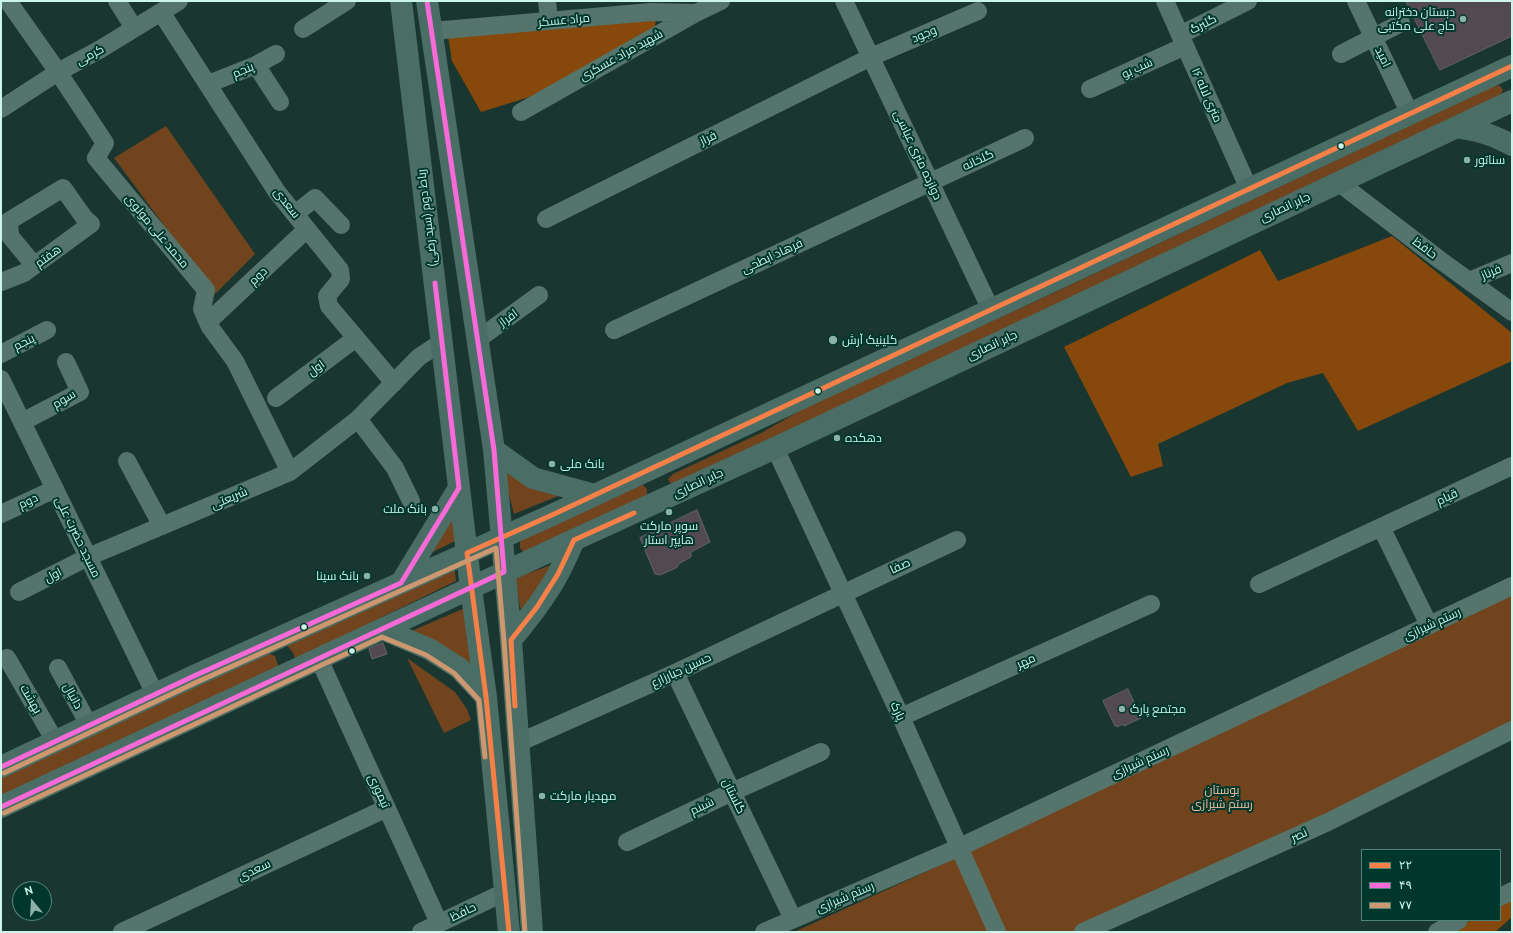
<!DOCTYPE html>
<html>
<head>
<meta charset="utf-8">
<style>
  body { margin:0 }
  #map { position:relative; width:1513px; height:933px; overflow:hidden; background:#193630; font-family:Ubuntu,sans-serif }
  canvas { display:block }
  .frame { position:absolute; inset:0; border:2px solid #caf5e8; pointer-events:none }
  .legend { position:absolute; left:1361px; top:849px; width:140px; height:72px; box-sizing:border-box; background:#00372c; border:1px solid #518377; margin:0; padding:5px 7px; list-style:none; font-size:12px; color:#caf5e8 }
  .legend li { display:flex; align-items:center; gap:8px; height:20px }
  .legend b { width:20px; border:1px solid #518377 }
  .north { position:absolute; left:12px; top:881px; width:40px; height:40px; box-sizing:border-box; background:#00372c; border:1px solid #518377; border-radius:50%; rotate:342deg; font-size:11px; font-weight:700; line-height:16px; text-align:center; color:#caf5e8 }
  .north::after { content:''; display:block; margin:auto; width:14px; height:18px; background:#8cb2a8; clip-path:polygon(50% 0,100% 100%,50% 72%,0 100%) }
</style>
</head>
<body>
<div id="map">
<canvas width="1513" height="933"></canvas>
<div class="frame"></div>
<ul class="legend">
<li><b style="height:5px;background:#f78048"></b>۲۲</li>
<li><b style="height:5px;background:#f96ad9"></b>۴۹</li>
<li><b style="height:5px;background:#cd976f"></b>۷۷</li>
</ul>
<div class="north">N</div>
</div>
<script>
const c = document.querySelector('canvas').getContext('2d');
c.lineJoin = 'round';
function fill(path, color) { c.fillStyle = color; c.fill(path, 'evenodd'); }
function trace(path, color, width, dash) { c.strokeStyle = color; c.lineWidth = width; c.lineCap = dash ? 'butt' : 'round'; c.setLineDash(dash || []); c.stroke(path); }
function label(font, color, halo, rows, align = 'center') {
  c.font = font + ' Ubuntu,Cairo,sans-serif'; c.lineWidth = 4; c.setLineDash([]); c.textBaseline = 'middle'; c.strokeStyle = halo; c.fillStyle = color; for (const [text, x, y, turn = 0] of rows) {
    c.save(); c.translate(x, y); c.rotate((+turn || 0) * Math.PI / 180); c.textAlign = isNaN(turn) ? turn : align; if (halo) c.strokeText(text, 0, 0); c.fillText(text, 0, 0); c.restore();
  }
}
fill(new Path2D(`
  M1499 85 1503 90 1500 96 676 484 670 483 668 479 673 474 763 432 810 405 1051 294 1492 87Z
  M166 126 255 254 215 294 114 158Z
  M500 461 558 496 514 514Z
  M642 484 647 489V495L526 554 520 548V539Z
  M454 504 459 539 423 557Z
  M557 563 522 618 515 578Z
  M454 565 456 581 374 621 296 664 294 654 285 643Z
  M1512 585V730L1083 932H997L960 847Z
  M467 607 476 677 407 633Z
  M267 653 275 656 278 665 277 672 1 800V777Z
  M407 658 455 692 467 709 471 720 444 733Z
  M956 858 988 932H794Z`), '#71441e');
fill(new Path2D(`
  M656 16 655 28 536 95 481 112 452 61 448 36Z
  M1392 236 1512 333V361L1358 431 1323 373 1287 383 1158 444 1163 466 1131 477 1064 347 1260 250 1278 281Z
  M1512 896V917L1495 932H1451L1471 920H1500V903Z`), '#86490b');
const building = new Path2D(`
  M1406 1H1512V36L1440 70Z
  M697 510 710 542 691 552V557L680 563 676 568 660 575 655 574 640 538Z
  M383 643 387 654 372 659 369 649Z
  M1128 689 1141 718 1124 726 1123 724 1117 727V725L1115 726 1103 701Z`);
fill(building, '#524951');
trace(building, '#646366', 1);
trace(new Path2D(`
  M8 1 58 72 105 143 96 158 206 290 202 309 210 327 235 361 290 472
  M117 1 134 28
  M547 1 549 21
  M844 1 991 310
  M1165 1 1249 189
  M1356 1 1410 114
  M161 12 277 192 340 270 341 279 327 296 329 306 394 383
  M303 29 347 1
  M432 31 651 12 696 13
  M1180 35 1248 1
  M1341 54 1401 23
  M256 65 280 102
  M208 84 256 65 276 54
  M1090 89 1185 46
  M1 109 58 72 99 50 179 1
  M521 112 696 13 721 1
  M1338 182 1440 260 1512 312
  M295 214 315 198 341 225
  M546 219 871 57 978 11
  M1469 281 1512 263
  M1 282 24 273 91 224 85 219 63 188 9 221 10 236 34 265
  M208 322 307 229
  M614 330 1025 138
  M477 340 539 295
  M1 354 47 330
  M1 379 155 694
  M276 398 356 338
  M358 419 395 468 411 501
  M22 422 80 392 66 362
  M775 448 901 717 997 932
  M127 461 162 526
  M1 514 55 489
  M1381 527 1429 625
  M1259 584 1512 466
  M19 592 88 557 290 472 358 419 419 357 442 342
  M7 658 55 741
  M319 659 439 923
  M58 668 89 725
  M675 673 793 919
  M901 717 1151 604
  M518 743 675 673 957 540
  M627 842 732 792 821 752
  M1500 897 1512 891
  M122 932 387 808
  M421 932 505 892
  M764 932 960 847 1512 586
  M1083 932 1328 822 1512 730
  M1437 932 1459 920`), '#54746c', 18);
trace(new Path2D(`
  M401 1 471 588 486 697 509 932
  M427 1 494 450 511 640 532 932
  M1456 127C1478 130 1493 135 1512 145
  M494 450 533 478 595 495
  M401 583 459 488
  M382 629 429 649 459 668 486 697
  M511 640C528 619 545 598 558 574 564 563 569 551 574 540
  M1 767 194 676 552 515 1512 66
  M1 807 565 544 775 448 1512 101`), '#4a6d65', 22);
trace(new Path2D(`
  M515 706 511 640 537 607 558 574 574 540 634 513
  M509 932 486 697 467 553 552 515 1512 66`), '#f78048', 5);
trace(new Path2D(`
  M1 767 194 676 401 583 459 488 435 283
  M1 807 504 572 494 450 427 1`), '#f96ad9', 5);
trace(new Path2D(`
  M4 773 197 682 496 548 504 641 525 932
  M4 813 382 637 426 655 454 673 479 700 485 757`), '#cd976f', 5);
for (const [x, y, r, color] of [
  [1463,19,4,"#8cb2a8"],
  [1341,146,3.5,"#caf5e8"],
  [1467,160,4,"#8cb2a8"],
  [833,340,5,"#8cb2a8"],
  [818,391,3.5,"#caf5e8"],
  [837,438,4,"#8cb2a8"],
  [552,464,4,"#8cb2a8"],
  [435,509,4,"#8cb2a8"],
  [669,512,4,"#8cb2a8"],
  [367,576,4,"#8cb2a8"],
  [304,627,3.5,"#caf5e8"],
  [352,651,3.5,"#caf5e8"],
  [1122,709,4,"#8cb2a8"],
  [542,796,4,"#8cb2a8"]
]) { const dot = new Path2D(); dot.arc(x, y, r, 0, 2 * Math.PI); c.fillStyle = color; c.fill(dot); trace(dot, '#00372c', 1.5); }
label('12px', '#caf5e8', '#00372c', [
  ["دبستان دخترانه",1455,12,"right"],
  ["حاج علی مکتبی",1455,26,"right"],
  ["سناتور",1475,160],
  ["کلینیک آرش",842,340],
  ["دهکده",845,438],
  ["بانک ملی",560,464],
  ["بانک ملت",427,509,"right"],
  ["سوپر مارکت",669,526,"center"],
  ["هایپر استار",669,540,"center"],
  ["بانک سینا",359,576,"right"],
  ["مجتمع پارک",1130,709],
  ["مهدیار مارکت",550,796]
], 'left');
label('12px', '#caf5e8', '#00372c', [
  ["مراد عسکر",564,20,-5],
  ["گلبرگ",1203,24,-27],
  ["وجود",924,34,-23],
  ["کرمی",90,55,-29],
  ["شهید مراد عسکری",621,55,-29],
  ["امید",1383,57,64],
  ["شب بو",1137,68,-25],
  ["پنجم",243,70,-23],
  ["۱۶ متری لاله",1207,95,66],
  ["فراز",708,138,-26],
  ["دوازده متری عباسی",918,155,65],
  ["گلخانه",978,160,-25],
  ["سعدی",287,203,52],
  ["جابر انصاری",1285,207,-25],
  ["رباط دوم (سید رضی)",427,218,-97],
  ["محمد علی مولوی",157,231,50],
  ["حافظ",1425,248,37],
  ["هفتم",48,256,-36],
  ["فرهاد ابطحی",772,256,-25],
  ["فرناز",1491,272,-23],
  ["دوم",258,276,-43],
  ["افراز",508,318,-36],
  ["پنجم",24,342,-27],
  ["جابر انصاری",992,345,-25],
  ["اول",316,368,-36],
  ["سوم",64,399,-31],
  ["جابر انصاری",698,483,-25],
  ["قیام",1447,497,-25],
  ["شریعتی",229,498,-23],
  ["دوم",28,501,-25],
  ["مسجد حضرت علی",78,537,64],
  ["صفا",900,566,-25],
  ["اول",53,575,-27],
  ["رستم شیرازی",1432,624,-25],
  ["مهر",1026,661,-24],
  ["حسین جبارزارع",681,670,-25],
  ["دانیال",73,696,61],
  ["بهشت",31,699,60],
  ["پارک",898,711,65],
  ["رستم شیرازی",1140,762,-25],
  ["تیموری",379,791,65],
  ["گلستان",734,796,64],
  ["شبنم",702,806,-26],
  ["نصر",1299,835,-24],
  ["سعدی",254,870,-25],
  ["رستم شیرازی",845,897,-23],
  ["حافظ",463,912,-26]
]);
label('12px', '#f6c3a2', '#00372c', [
  ["بوستان",1222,790],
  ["رستم شیرازی",1222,804]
]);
</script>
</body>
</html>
